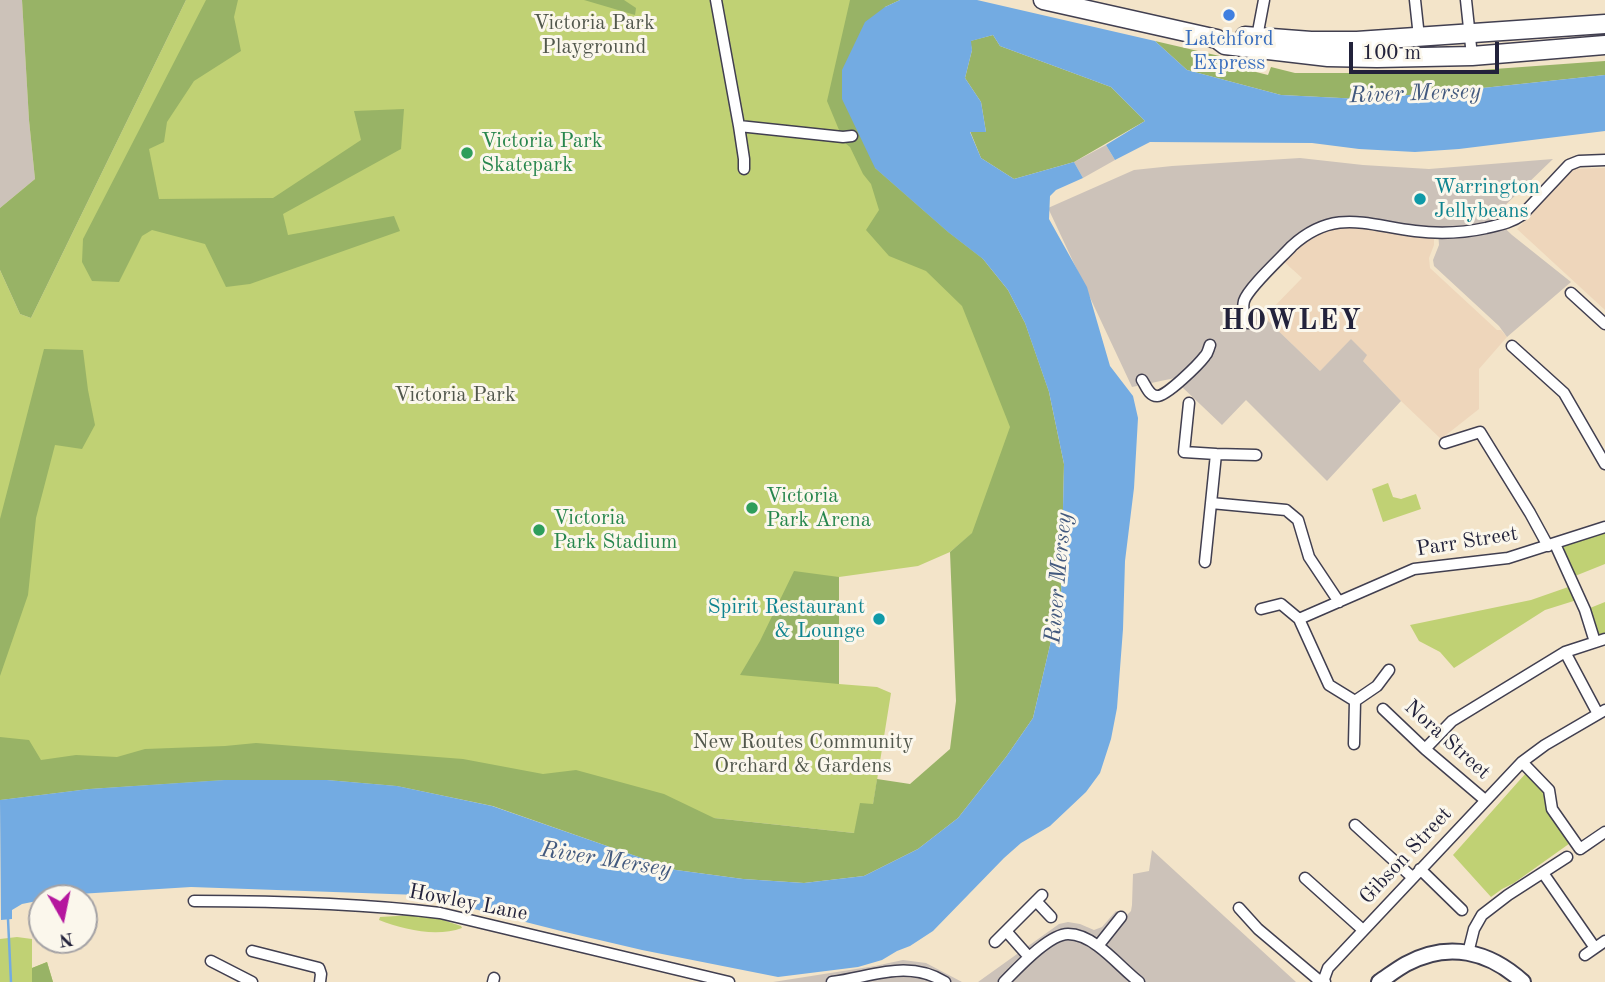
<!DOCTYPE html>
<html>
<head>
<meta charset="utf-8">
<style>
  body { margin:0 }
  #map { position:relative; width:1605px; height:982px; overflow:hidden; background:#f3e4c9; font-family:"Old Standard TT",serif }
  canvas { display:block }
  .north { position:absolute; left:28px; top:884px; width:70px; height:70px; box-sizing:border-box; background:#fbf7ec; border:2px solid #a4a2a5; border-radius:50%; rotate:171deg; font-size:19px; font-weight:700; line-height:28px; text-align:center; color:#22223b }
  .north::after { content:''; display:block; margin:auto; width:24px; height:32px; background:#b5179e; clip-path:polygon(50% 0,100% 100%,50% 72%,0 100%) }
  .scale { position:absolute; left:1349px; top:42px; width:150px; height:32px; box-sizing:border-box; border:4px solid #22223b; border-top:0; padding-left:9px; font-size:21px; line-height:24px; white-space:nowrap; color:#22223b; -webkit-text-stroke:5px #fbf7ec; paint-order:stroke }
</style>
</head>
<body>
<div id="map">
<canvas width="1605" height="982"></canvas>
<div class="north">N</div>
<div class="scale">100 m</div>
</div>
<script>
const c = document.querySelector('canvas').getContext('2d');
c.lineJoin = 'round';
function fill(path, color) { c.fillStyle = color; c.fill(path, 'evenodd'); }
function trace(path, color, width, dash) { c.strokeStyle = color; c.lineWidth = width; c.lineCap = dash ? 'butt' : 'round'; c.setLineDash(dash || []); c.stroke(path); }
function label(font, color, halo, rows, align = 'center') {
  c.font = font + ' "Old Standard TT",serif'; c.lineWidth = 6; c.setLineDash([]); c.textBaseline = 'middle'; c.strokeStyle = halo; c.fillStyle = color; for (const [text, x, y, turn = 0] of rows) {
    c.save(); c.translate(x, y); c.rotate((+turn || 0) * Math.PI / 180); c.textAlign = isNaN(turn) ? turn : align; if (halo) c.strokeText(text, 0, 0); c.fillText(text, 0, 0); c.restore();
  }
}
fill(new Path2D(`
  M1605 168V310L1517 229 1572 169Z
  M1352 224 1434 234V245L1429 258 1430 268 1497 330H1501L1507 337 1479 369V409L1441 439 1401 401 1363 361 1351 340 1320 371 1264 317 1302 278 1282 260 1309 235Z`), '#eed6bb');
fill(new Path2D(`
  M0 0H22L29 120 35 179 0 208Z
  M1106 145 1115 160 1083 178 1074 162Z
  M1300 158 1363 165 1429 169 1553 159 1493 217 1512 235 1571 282 1507 337 1499 326 1434 266 1433 260 1439 245 1438 230 1319 225 1240 300 1264 317 1320 371 1351 339 1367 355 1363 361 1401 401 1327 481 1246 400 1222 425 1181 386 1175 378 1132 387 1048 208 1134 170 1172 166Z
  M1152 850 1296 982H978L1059 924 1068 922 1080 924 1094 930 1102 927 1116 911 1124 918 1131 911 1132 905 1133 874 1149 871Z
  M903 960 926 963 962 982H773L875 966Z`), '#ccc2b9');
fill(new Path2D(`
  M186 0H859L842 70 983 259 1025 323 1049 392 999 511 950 552 918 566 839 577V684L877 687 891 693 873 805 854 833 714 818 676 870 493 806 397 786 327 780H232L89 789 0 800V270L20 314 31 318Z
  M1388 483 1393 497 1401 499 1416 494 1421 509 1383 522 1372 489Z
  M1605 527V564L1570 578 1555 544Z
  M1574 585 1580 599 1545 610 1454 668 1440 652 1419 641 1410 625 1531 600Z
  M1605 602V639L1595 642 1585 610Z
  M1526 773C1544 780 1563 823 1573 841L1514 883 1502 889 1491 897 1453 855Z
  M413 915 437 918 461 926 462 928C437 937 404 930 379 920L380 917Z
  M17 937 32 939V968L47 962 53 982H0V939Z`), '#c0d174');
fill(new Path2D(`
  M22 0H186L31 318 20 314 0 270V208L35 179 29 120Z
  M206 0H238L234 17 241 51 194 81 167 122 164 142 149 149 159 199 273 198 361 140 354 111 404 109 401 149 283 214 288 235 394 216 400 231 250 284 226 287 205 244 152 230 142 236 119 282 92 281 82 262 83 239Z
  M584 0H624L636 8 635 15Z
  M850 0H900L885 7 875 168 948 232 983 259 1008 290 1025 323 1049 392 1064 464 1061 598 1033 718 1006 757 958 818 918 849 864 876 804 883 743 879 676 870 493 806 397 786 327 780H224L89 789 0 800V737L29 740 41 760 76 755 117 757 145 749 225 746 256 743 463 759 543 774 576 770 664 794 714 818 854 833 860 803 873 804 877 779 910 784 950 749 956 701 950 552 972 533 1010 427 962 306 926 271 889 256 866 230 879 210 871 184 863 174 850 147 844 142 827 101Z
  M993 35 1000 46 1111 87 1145 121 1074 162 1014 179 981 158 970 131 986 132 981 102 965 78 972 50 970 41Z
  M1155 41 1241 61 1240 68 1268 75 1271 67 1295 73H1439L1605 61V75L1445 92 1361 99 1281 95 1187 70Z
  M44 349 83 350 88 390 95 425 82 449 55 445 36 518 28 595 0 676V519Z
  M794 571 839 577V684L740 675 760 641Z
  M47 962 53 982H32V968Z`), '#98b366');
fill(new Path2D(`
  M900 0H977L1155 41 1187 70 1281 95 1361 99 1445 92 1605 75V131L1459 149 1415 152 1359 149 1312 143 1150 142 1115 160 1106 145 1145 121 1111 87 1000 46 993 35 971 41 972 50 965 78 981 102 986 132H970L981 158 1014 179 1074 162 1083 178 1056 190 1050 196 1049 219 1087 287 1110 366 1133 396 1138 418 1134 488 1125 561 1123 629 1117 708 1111 739 1100 773 1086 792 1050 826 1021 843 1004 858 933 931 910 946 897 951 882 960 858 967 778 977 642 950 561 931 419 895 191 887 63 895 42 898V900L22 904 12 910V919L1 920 0 800 89 789 224 780H327L397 786 492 806 676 870 743 879 804 883 864 876 918 849 958 818 1006 757 1033 718 1061 598 1064 464 1049 392 1025 323 1008 290 983 259 948 232 875 168 842 99V70L865 22 885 7Z`), '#73abe2');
trace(new Path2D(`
  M8 919 11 982`), '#73abe2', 2.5);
const street = new Path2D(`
  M716 0 739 126 744 159V169
  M1415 0 1419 37
  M1466 0 1472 56
  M1257 37 1264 0
  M739 126 843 137 852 136
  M1571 293 1605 324
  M1248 323C1244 316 1242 309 1244 301 1248 288 1281 258 1292 246 1334 208 1366 225 1415 231 1439 234 1463 233 1486 228 1498 225 1511 223 1522 215L1569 165 1579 161 1605 160
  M1512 346 1564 393 1605 464
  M1142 380C1146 386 1149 396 1157 396 1166 397 1199 364 1205 356 1208 353 1208 350 1210 345
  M1189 403 1184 452 1216 454
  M1445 443 1480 432 1530 513 1548 546
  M1211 503 1286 510 1298 520 1309 557 1339 602
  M1555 544 1585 610 1595 642
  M1205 562 1216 454 1256 455
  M1261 609 1281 604 1299 619 1329 685 1355 701 1354 744
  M1299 619 1414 569 1508 558 1605 527
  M1565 652 1598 714
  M1355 701 1377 686 1389 670
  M1383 709 1425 749 1485 800
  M1425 749 1452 721 1488 699 1565 652 1605 639
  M1522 762 1549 790 1552 809 1580 849 1605 832
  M1355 825 1412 877
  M1420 869 1462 910
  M1543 873 1595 948
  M1305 878 1363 930
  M194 901C276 901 359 903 440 913L729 982
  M1036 901 1051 917
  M1239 908 1258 929 1315 977 1318 980 1324 979 1325 982
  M1006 931 1029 957
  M995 942 1042 895
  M1098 946 1121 917
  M252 951 319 968 321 974 320 982
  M1468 953 1474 929 1482 915 1508 895 1567 857
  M1585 955 1605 941
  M211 961 252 982
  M1324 979 1328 968 1522 762 1545 745 1605 710
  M493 982 494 978
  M832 982C872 977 907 959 945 982
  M1004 982C1018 968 1049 934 1068 934 1079 934 1090 940 1098 946 1113 957 1125 971 1139 982`);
const secondary = new Path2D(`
  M1379 982C1388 976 1397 969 1406 964 1448 941 1489 951 1523 982`);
const highway = new Path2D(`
  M1043 0 1217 39 1225 45 1328 57 1377 58 1472 56 1605 45
  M1245 36 1311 41H1357L1605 24`);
trace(street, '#413f50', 13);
trace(secondary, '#413f50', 18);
trace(highway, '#413f50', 21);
trace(street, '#fff', 10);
trace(secondary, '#fff', 14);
trace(highway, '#fff', 18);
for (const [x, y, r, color] of [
  [1229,15,7,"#3f7fe0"],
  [467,153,7,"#2e9e5b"],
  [1420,199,7,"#0f9aa8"],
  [752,508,7,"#2e9e5b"],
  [539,530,7,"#2e9e5b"],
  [879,619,7,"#0f9aa8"]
]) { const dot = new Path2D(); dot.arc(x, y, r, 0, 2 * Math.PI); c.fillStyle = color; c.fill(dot); trace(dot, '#fbf7ec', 2.5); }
label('21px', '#51574c', '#fbf7ec', [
  ["Victoria Park",594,23],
  ["Playground",594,47],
  ["Victoria Park",455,395],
  ["New Routes Community",803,742],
  ["Orchard & Gardens",803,766]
]);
label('21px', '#366cbe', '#fbf7ec', [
  ["Latchford",1229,39],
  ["Express",1229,63]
]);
label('21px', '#27864d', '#fbf7ec', [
  ["Victoria Park",481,141],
  ["Skatepark",481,165],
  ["Victoria",766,496],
  ["Park Arena",766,520],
  ["Victoria",553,518],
  ["Park Stadium",553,542]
], 'left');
label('21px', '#0d838f', '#fbf7ec', [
  ["Warrington",1434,187],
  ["Jellybeans",1434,211],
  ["Spirit Restaurant",865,607,"right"],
  ["& Lounge",865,631,"right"]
], 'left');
label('21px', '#22223b', '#fbf7ec', [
  ["Parr Street",1467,542,-9],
  ["Nora Street",1447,740,42],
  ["Gibson Street",1406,856,-47],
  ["Howley Lane",468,903,11]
]);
label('italic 23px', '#42597e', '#fbf7ec', [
  ["River Mersey",1415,94,-2],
  ["River Mersey",1059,578,-85],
  ["River Mersey",606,860,9]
]);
c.letterSpacing = '2px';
label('bold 28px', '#22223b', '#fbf7ec', [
  ["HOWLEY",1292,322]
]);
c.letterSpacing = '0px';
</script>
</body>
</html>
